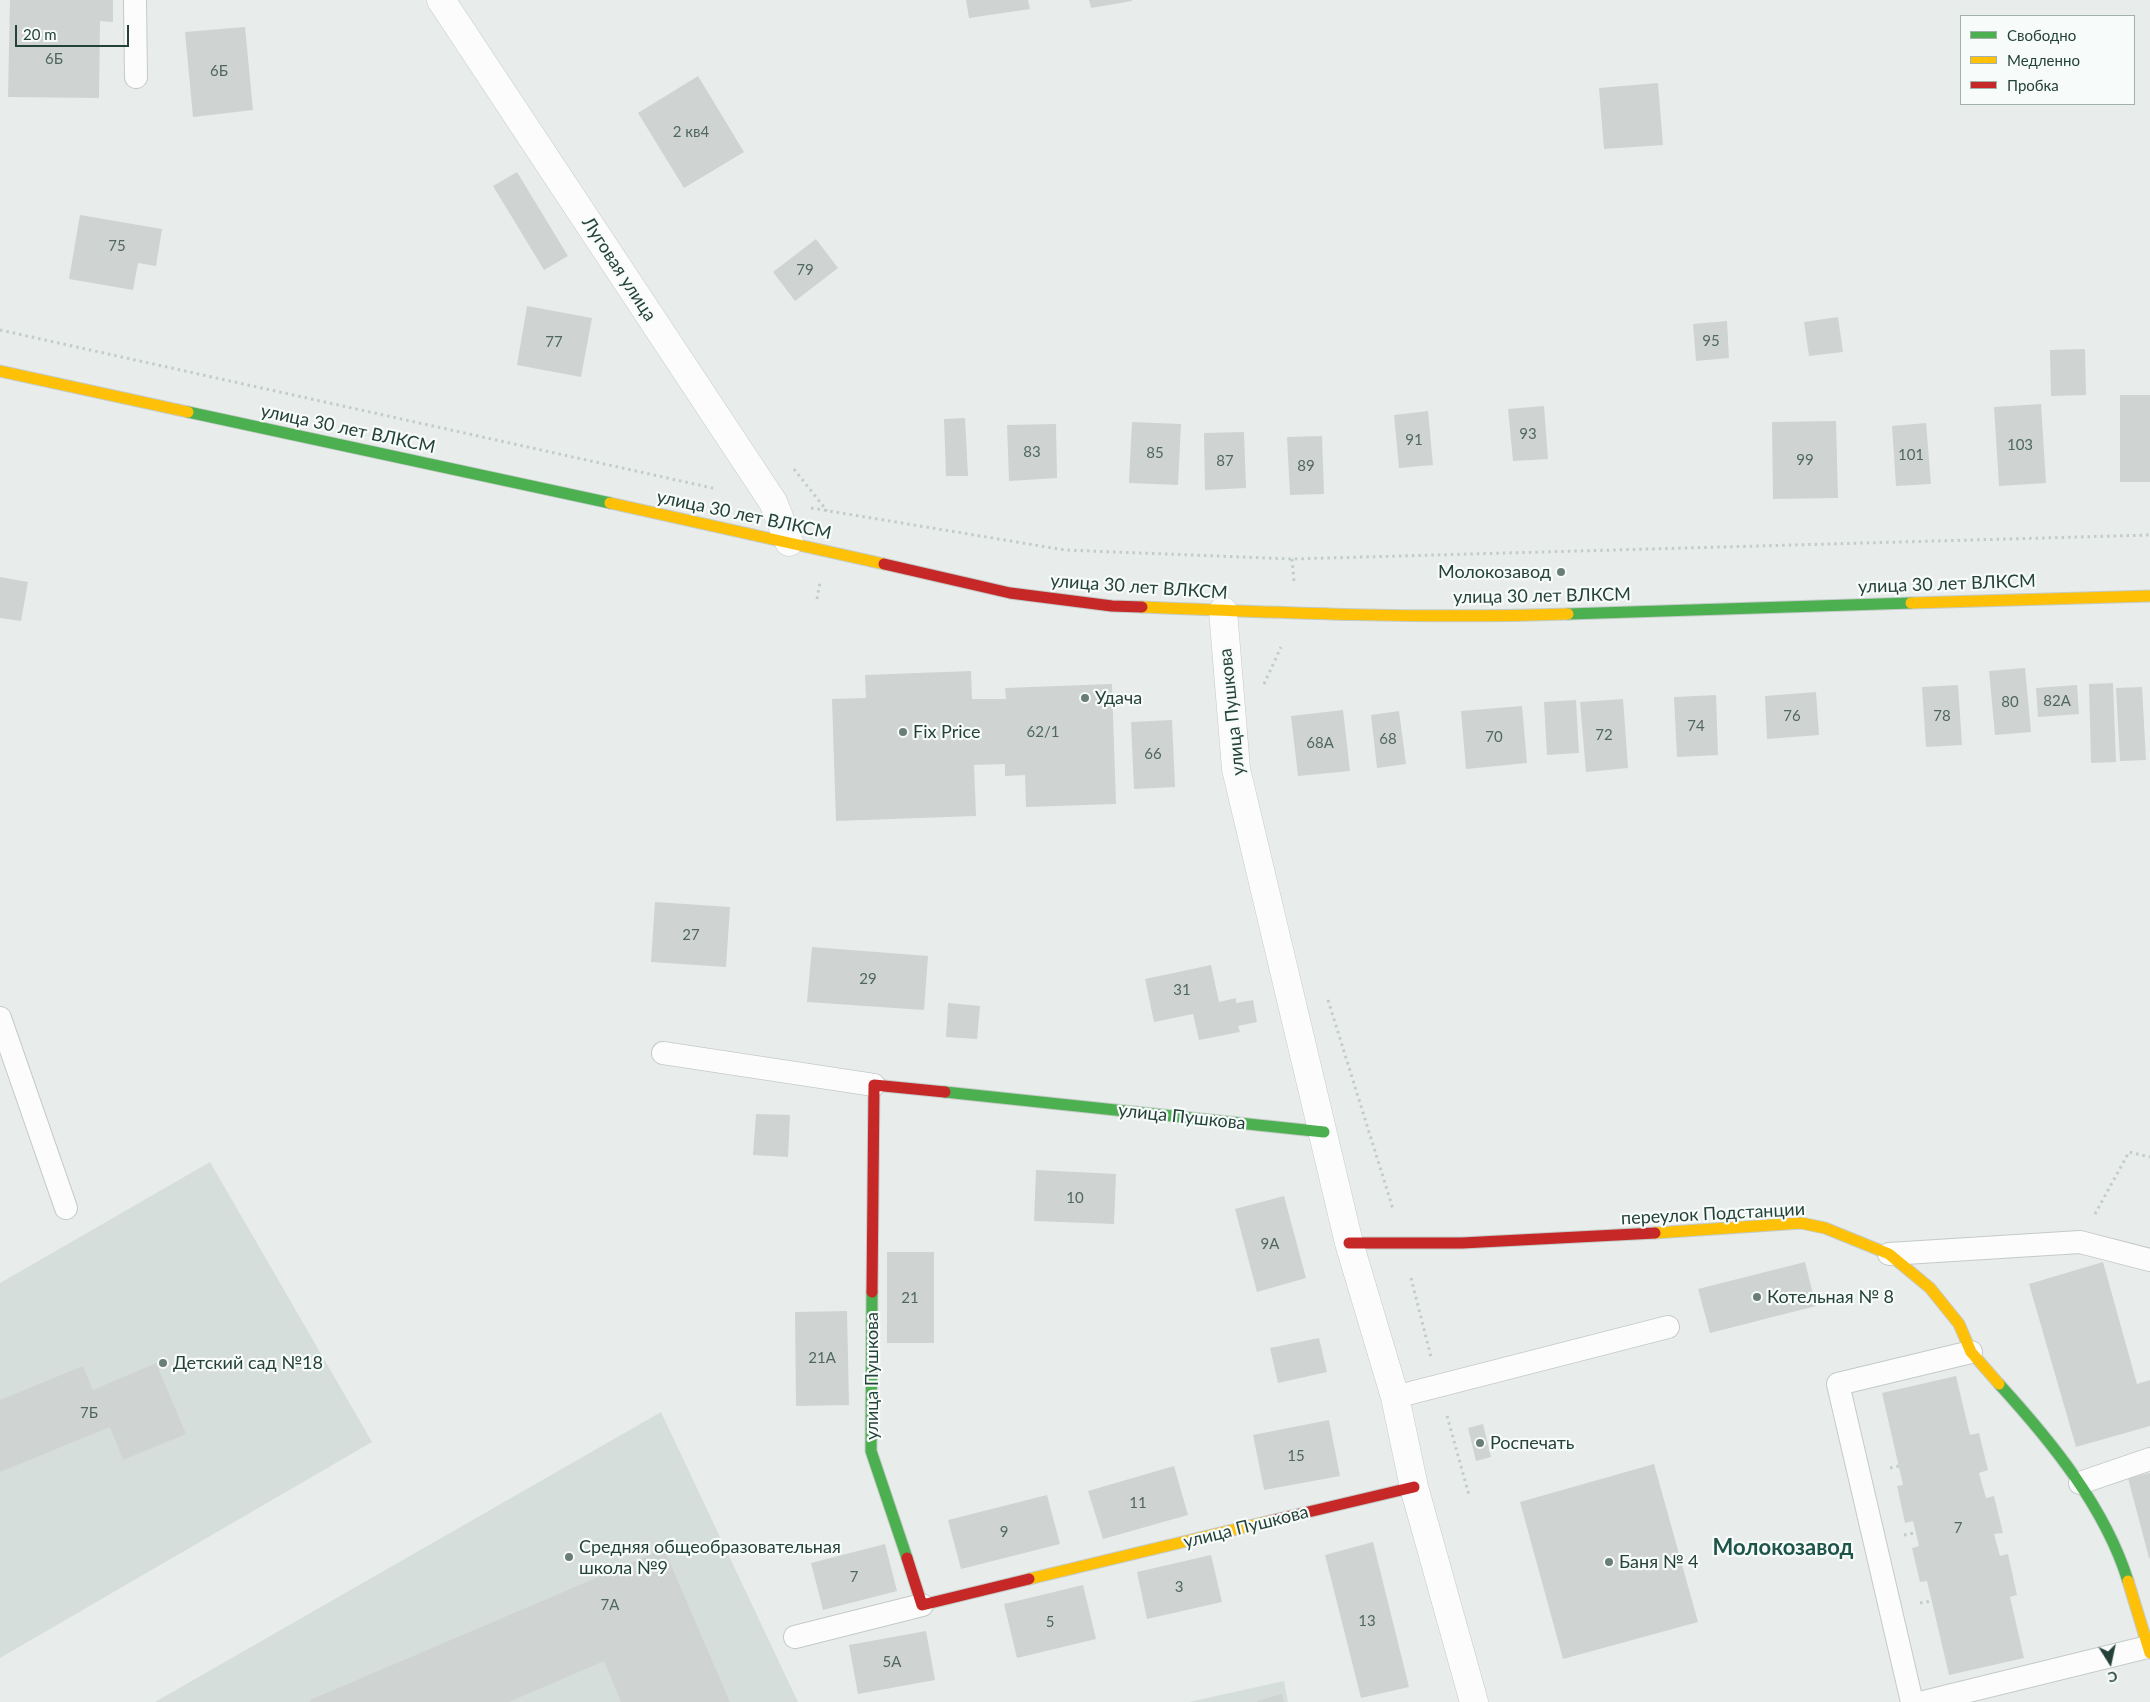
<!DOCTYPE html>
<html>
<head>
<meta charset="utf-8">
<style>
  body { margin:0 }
  #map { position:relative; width:2150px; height:1702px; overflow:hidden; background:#e8edeb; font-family:Lato,sans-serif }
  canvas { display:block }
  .legend { position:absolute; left:1960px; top:15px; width:175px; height:90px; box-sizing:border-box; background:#f7fbf9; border:1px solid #a3b1ad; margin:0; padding:6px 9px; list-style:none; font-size:15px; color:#24423a }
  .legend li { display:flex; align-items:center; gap:10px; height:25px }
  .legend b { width:25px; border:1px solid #a3b1ad }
  .north { position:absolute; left:2085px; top:1637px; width:50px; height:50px; -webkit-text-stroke:4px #f7fbf9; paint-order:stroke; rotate:170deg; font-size:14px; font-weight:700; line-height:20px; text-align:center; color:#24423a }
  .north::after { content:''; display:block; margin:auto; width:18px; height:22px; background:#24423a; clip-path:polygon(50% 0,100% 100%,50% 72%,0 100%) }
  .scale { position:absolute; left:15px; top:25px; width:114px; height:22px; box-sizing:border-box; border:2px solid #24423a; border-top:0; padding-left:6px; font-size:15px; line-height:18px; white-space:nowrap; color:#24423a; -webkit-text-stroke:4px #f7fbf9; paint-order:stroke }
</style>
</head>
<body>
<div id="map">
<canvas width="2150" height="1702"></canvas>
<ul class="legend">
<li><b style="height:6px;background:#4caf50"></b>Свободно</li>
<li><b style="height:6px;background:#ffc107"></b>Медленно</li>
<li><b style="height:6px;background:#c62828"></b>Пробка</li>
</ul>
<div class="north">С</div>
<div class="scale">20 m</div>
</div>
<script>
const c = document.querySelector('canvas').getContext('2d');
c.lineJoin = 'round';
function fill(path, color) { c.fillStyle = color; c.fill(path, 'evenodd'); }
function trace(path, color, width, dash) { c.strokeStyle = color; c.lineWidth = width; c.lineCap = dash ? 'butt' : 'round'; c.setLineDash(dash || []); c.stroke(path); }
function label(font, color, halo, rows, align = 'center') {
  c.font = font + ' Lato,sans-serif'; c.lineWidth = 4.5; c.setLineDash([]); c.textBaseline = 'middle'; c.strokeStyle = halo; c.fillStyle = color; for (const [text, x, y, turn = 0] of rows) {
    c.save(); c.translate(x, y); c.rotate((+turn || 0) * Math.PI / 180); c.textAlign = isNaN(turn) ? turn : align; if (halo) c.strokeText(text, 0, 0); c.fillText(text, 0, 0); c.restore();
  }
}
fill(new Path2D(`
  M210 1162 372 1442 0 1658V1283Z
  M661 1412 798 1702H155Z
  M1284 1681 1288 1702H1189Z`), '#d6dedb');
fill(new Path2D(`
  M10 0H113V22L100 21 99 98 8 97Z
  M966 0H1028L1030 9 969 18Z
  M1089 0H1132V1L1091 8Z
  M245 27 253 110 193 117 185 32Z
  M698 76 744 152 684 188 638 113Z
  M1658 83 1663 145 1604 149 1599 88Z
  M517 172 568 256 544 270 493 186Z
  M80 215 162 229 156 266 138 263 133 290 69 279Z
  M816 239 838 268 795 301 773 272Z
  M527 306 592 318 581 377 517 365Z
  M1838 317 1843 352 1809 356 1804 322Z
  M1727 321 1729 358 1696 361 1693 324Z
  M2085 349 2086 395 2051 396 2050 350Z
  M2120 395H2150V482H2120Z
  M2041 404 2046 483 1999 486 1994 407Z
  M1544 406 1548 459 1513 461 1508 409Z
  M1428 411 1433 465 1399 468 1394 415Z
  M965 418 968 476H946L944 419Z
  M1836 421 1838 498 1773 499 1772 422Z
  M1132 422 1181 424 1178 485 1129 483Z
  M1926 423 1931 484 1896 486 1892 426Z
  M1056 424 1057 478 1009 481 1007 425Z
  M1244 432 1246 488 1205 490 1204 433Z
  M1322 436 1324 494 1290 495 1287 437Z
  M0 577 28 582 21 621 0 618Z
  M2025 668 2031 732 1995 735 1989 671Z
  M971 671 972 699H1006L1005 688 1112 684 1116 804 1026 807 1025 775 1005 776V764L974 765 976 816 836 821 832 699 866 698 865 675Z
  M2113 683 2116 762 2091 763 2089 684Z
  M1958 685 1962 745 1926 747 1922 687Z
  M2077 685 2079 714 2038 717 2036 688Z
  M2142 687 2146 760 2120 761 2116 688Z
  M1816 692 1819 735 1767 739 1765 696Z
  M1716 695 1718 755 1677 757 1674 697Z
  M1623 699 1628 768 1586 772 1580 702Z
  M1576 700 1579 753 1547 755 1544 702Z
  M1522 706 1527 763 1466 769 1461 711Z
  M1343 710 1350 771 1298 776 1291 716Z
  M1399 711 1406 764 1377 768 1371 715Z
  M1172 720 1175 787 1134 789 1131 722Z
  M655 902 730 907 726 967 651 962Z
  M812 947 928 956 924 1010 807 1002Z
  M1211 965 1219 1002 1236 998V1003L1253 1000 1257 1022 1238 1026 1240 1032 1199 1040 1193 1014 1154 1022 1145 979Z
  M948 1003 980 1006 977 1039 946 1037Z
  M756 1114 790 1115 788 1157 753 1155Z
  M1036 1170 1116 1174 1114 1224 1034 1221Z
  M1284 1196 1306 1278 1257 1292 1235 1209Z
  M887 1252H934V1343H887Z
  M1805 1262 1816 1306 1710 1333 1698 1289Z
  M2103 1262 2137 1384 2150 1380V1426L2076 1447 2029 1284Z
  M847 1311 849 1405 796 1406 795 1312Z
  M1319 1338 1327 1372 1278 1383 1270 1348Z
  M156 1363 186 1434 123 1460 110 1427 0 1472V1400L83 1366 93 1390Z
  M1956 1376 1970 1435 1979 1433 1988 1470 1979 1473 1986 1498 1994 1496 2003 1533 1994 1534 2000 1556 2008 1554 2017 1595 2010 1597 2024 1658 1949 1675 1927 1581 1920 1582 1912 1548 1919 1546 1913 1521 1905 1523 1897 1486 1903 1485 1882 1393Z
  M1329 1420 1340 1476 1264 1490 1253 1435Z
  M1483 1424 1491 1457 1476 1461 1468 1428Z
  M1654 1464 1698 1622 1563 1659 1520 1502Z
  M1174 1466 1188 1515 1103 1539 1088 1491Z
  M2150 1473V1558H2149L2128 1478Z
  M1047 1495 1060 1544 961 1569 948 1520Z
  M1373 1542 1409 1687 1361 1698 1325 1555Z
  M885 1544 897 1591 823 1610 811 1563Z
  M664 1549 730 1702H621L604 1661 509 1702H310V1700Z
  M1211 1555 1222 1602 1147 1619 1137 1572Z
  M1083 1585 1096 1639 1017 1658 1004 1604Z
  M926 1631 935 1680 858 1694 849 1645Z
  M1282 1694 1284 1702H1257V1701Z`), '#cfd4d2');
const lane = new Path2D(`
  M135 0 136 77
  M0 1018 66 1208
  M663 1053 874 1085
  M1889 1254 2080 1242 2150 1260
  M1395 1397 1668 1327
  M2080 1483 2150 1459
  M795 1637 922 1605
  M1912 1702 1838 1384 1971 1352
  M1924 1702 2148 1647`);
const street = new Path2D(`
  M441 0 773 502 789 542
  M1223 611 1236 769 1349 1243 1395 1397 1414 1487 1474 1702`);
const fast = new Path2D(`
  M188 412 610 503
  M1568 614 1911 603
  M945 1092 1324 1132
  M872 1292 871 1451 907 1558
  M1999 1384C2051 1441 2105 1507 2128 1581`);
const slow = new Path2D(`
  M0 371 188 412
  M610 503 884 564
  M1911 603 2150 596
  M1142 607C1284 613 1426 619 1568 614
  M1655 1233 1801 1223 1825 1228 1889 1254 1930 1288 1959 1324 1971 1352 1999 1384
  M1029 1579 1270 1521
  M2128 1581 2150 1653`);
const jam = new Path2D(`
  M884 564 1010 593 1112 606 1142 607
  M1349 1243H1462L1655 1233
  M872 1292 874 1085 945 1092
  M1270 1521 1414 1487
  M907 1558 922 1605 1029 1579`);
trace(lane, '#c5cac8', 24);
trace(street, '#c5cac8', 29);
trace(fast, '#c3cbc8', 13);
trace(slow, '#c3cbc8', 13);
trace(jam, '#c3cbc8', 13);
trace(new Path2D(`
  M0 330 717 489
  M794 469 827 511
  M811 508 1065 550 1292 559 2150 535
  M1292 559 1294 581
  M817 599 820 582
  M1264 684 1281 647
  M1328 1000 1393 1209
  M2095 1214 2129 1152 2150 1157
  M1411 1278 1431 1357
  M1447 1416 1469 1495
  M1890 1468 1899 1466
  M1904 1535 1915 1533
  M1920 1603 1932 1601`), '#c3ccca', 3, [2.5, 4]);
trace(lane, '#fcfcfc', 22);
trace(street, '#fcfcfc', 28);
trace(fast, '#4caf50', 11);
trace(slow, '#ffc107', 11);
trace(jam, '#c62828', 11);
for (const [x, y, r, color] of [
  [1561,572,5,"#697e78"],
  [1085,698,5,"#697e78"],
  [903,732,5,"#697e78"],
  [1757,1297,5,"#697e78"],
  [163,1363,5,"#697e78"],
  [1480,1443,5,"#697e78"],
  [569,1557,5,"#697e78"],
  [1609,1562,5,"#697e78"]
]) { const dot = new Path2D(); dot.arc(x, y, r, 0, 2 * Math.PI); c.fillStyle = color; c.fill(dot); trace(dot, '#f7fbf9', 2); }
label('15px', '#506761', null, [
  ["6Б",54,59],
  ["6Б",219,71],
  ["2 кв4",691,132],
  ["75",117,246],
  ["79",805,270],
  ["95",1711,341],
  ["77",554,342],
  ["93",1528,434],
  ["91",1414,440],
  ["103",2020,445],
  ["83",1032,452],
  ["85",1155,453],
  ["101",1911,455],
  ["99",1805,460],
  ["87",1225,461],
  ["89",1306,466],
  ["82А",2057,701],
  ["80",2010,702],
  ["76",1792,716],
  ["78",1942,716],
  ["74",1696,726],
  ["62/1",1043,732],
  ["72",1604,735],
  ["70",1494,737],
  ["68",1388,739],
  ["68А",1320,743],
  ["66",1153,754],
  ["27",691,935],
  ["29",868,979],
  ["31",1182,990],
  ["10",1075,1198],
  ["9А",1270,1244],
  ["21",910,1298],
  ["21А",822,1358],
  ["7Б",89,1413],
  ["15",1296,1456],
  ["11",1138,1503],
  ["7",1958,1528],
  ["9",1004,1532],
  ["7",854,1577],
  ["3",1179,1587],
  ["7А",610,1605],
  ["13",1367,1621],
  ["5",1050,1622],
  ["5А",892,1662]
]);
label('18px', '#24423a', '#f7fbf9', [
  ["Луговая улица",619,269,57],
  ["улица 30 лет ВЛКСМ",348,429,12],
  ["улица 30 лет ВЛКСМ",744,515,12],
  ["улица 30 лет ВЛКСМ",1947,584,-2],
  ["улица 30 лет ВЛКСМ",1139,587,4],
  ["улица 30 лет ВЛКСМ",1542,596,-1],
  ["улица Пушкова",1232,712,-96],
  ["улица Пушкова",1182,1117,6],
  ["переулок Подстанции",1713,1214,-3],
  ["улица Пушкова",872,1376,-90],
  ["улица Пушкова",1246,1527,-14]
]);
label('18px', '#24423a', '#f7fbf9', [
  ["Молокозавод",1551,572,"right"],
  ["Удача",1095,698],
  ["Fix Price",913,732],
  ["Котельная № 8",1767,1297],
  ["Детский сад №18",173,1363],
  ["Роспечать",1490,1443],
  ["Средняя общеобразовательная",579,1547],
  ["школа №9",579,1568],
  ["Баня № 4",1619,1562]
], 'left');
label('bold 22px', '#1f5548', '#f7fbf9', [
  ["Молокозавод",1783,1548]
]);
</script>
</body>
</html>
